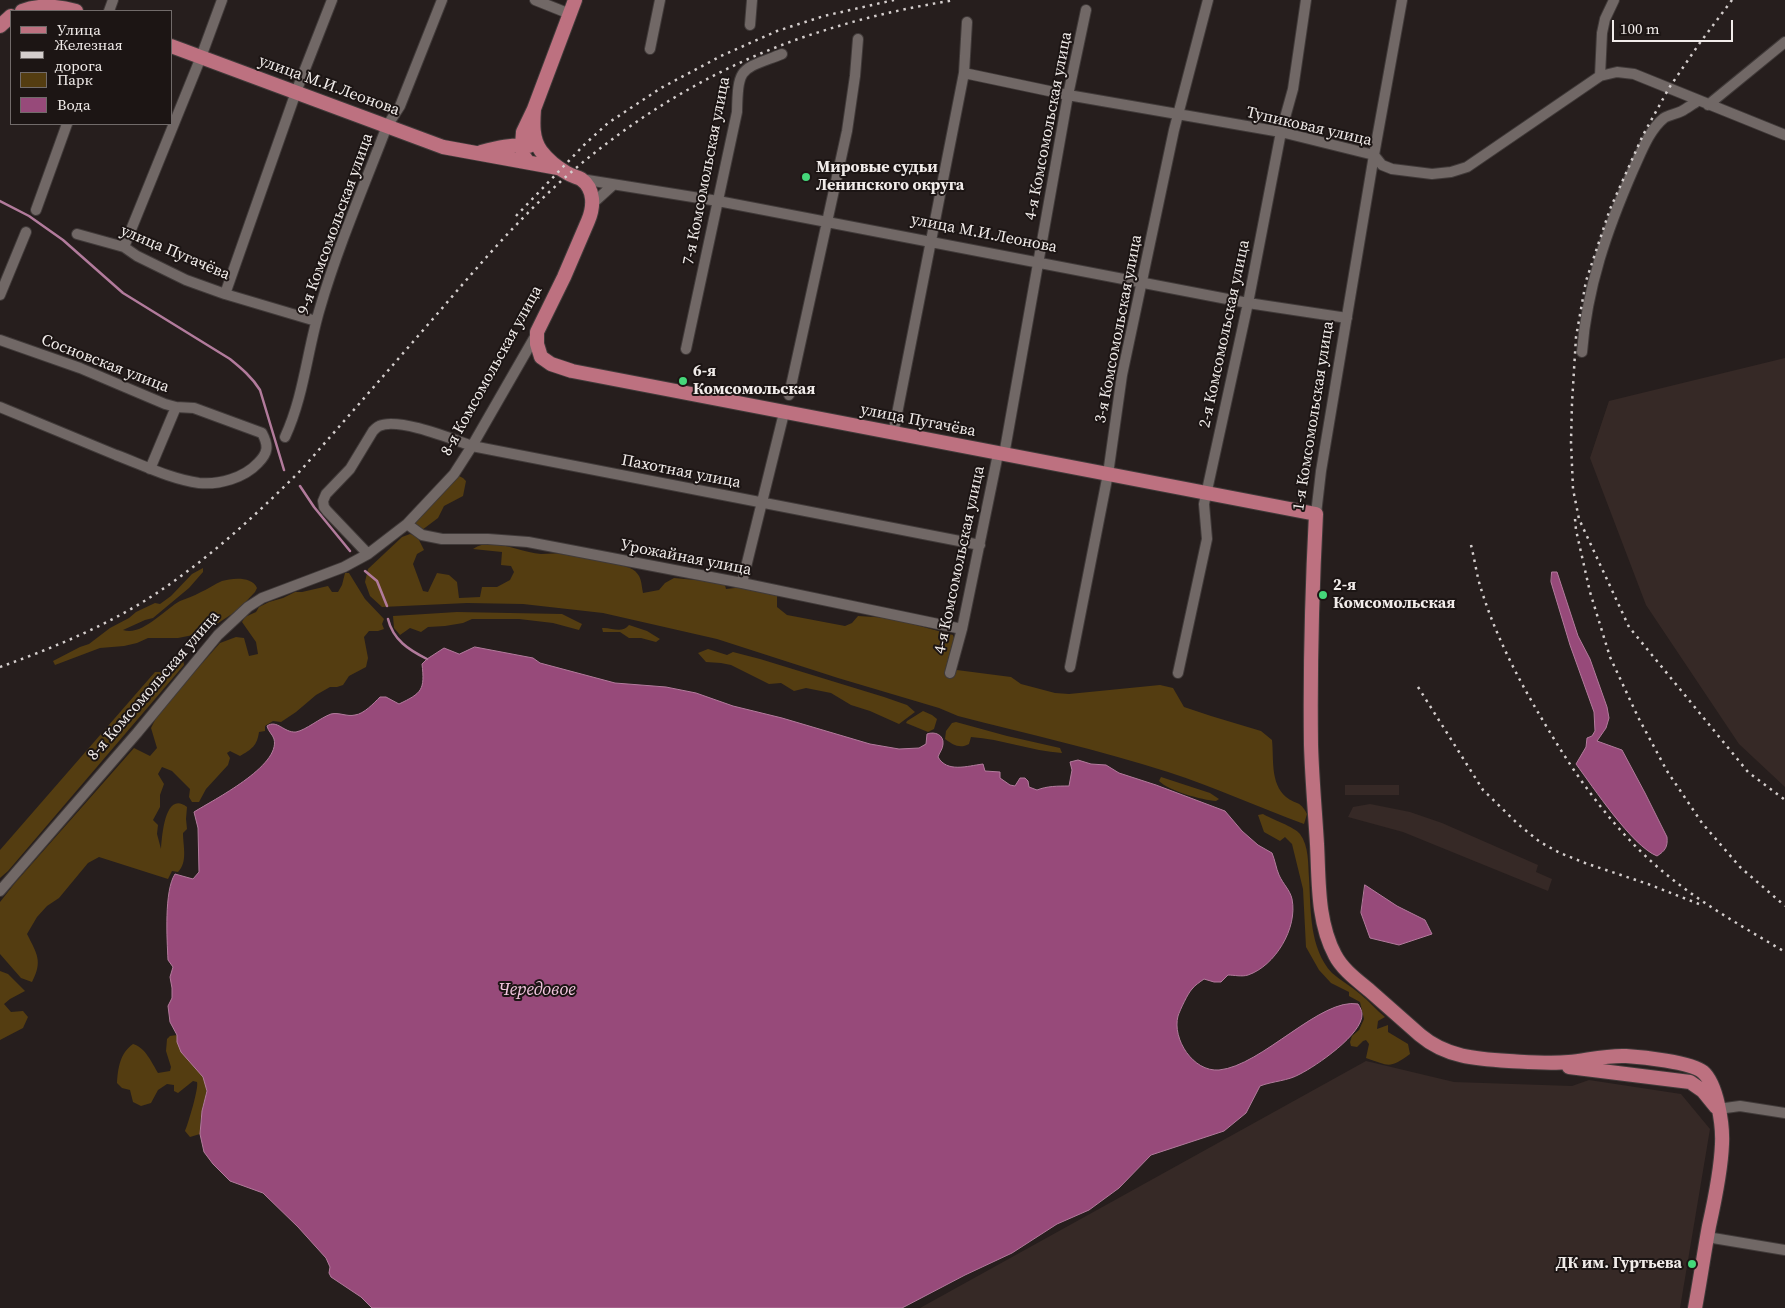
<!DOCTYPE html>
<html>
<head>
<meta charset="utf-8">
<style>
  body { margin:0 }
  #map { position:relative; width:1785px; height:1308px; overflow:hidden; background:#261e1d; font-family:"Source Serif 4",serif }
  canvas { display:block }
  .legend { position:absolute; left:10px; top:10px; width:162px; height:115px; box-sizing:border-box; background:#1c1514; border:1px solid #716b6a; margin:0; padding:6px 9px; list-style:none; font-size:15px; color:#f1ecea }
  .legend li { display:flex; align-items:center; gap:10px; height:25px }
  .legend b { width:25px; border:1px solid #716b6a }
  .scale { position:absolute; left:1612px; top:20px; width:121px; height:22px; box-sizing:border-box; border:2px solid #f1ecea; border-top:0; padding-left:6px; font-size:15px; line-height:18px; white-space:nowrap; color:#f1ecea; -webkit-text-stroke:4px #1c1514; paint-order:stroke }
</style>
</head>
<body>
<div id="map">
<canvas width="1785" height="1308"></canvas>
<ul class="legend">
<li><b style="height:6px;background:#bd7180"></b>Улица</li>
<li><b style="height:6px;background:#d4cecd"></b>Железная дорога</li>
<li><b style="height:14px;background:#543d11"></b>Парк</li>
<li><b style="height:14px;background:#974a7a"></b>Вода</li>
</ul>
<div class="scale">100 m</div>
</div>
<script>
const c = document.querySelector('canvas').getContext('2d');
c.lineJoin = 'round';
function fill(path, color) { c.fillStyle = color; c.fill(path, 'evenodd'); }
function trace(path, color, width, dash) { c.strokeStyle = color; c.lineWidth = width; c.lineCap = dash ? 'butt' : 'round'; c.setLineDash(dash || []); c.stroke(path); }
function label(font, color, halo, rows, align = 'center') {
  c.font = font + ' "Source Serif 4",serif'; c.lineWidth = 4; c.setLineDash([]); c.textBaseline = 'middle'; c.strokeStyle = halo; c.fillStyle = color; for (const [text, x, y, turn = 0] of rows) {
    c.save(); c.translate(x, y); c.rotate((+turn || 0) * Math.PI / 180); c.textAlign = isNaN(turn) ? turn : align; if (halo) c.strokeText(text, 0, 0); c.fillText(text, 0, 0); c.restore();
  }
}
fill(new Path2D(`
  M1785 358V787L1739 744 1646 605 1590 458 1609 401Z
  M1345 785H1399V795H1345Z
  M1370 804 1410 812 1442 823 1538 865 1536 872 1552 879 1548 891 1403 832 1348 817 1353 807Z
  M1366 1061 1454 1082 1572 1086 1589 1080 1681 1094 1710 1129 1680 1308H920Z`), '#362926');
fill(new Path2D(`
  M457 475 463 478 466 481 463 496 444 506 438 518 422 530 414 526 415 522 449 487Z
  M410 534 417 536 424 550 417 554 413 564 423 591 428 592 437 573 449 575 457 582 459 598 480 597 482 587H497L510 580 514 572 511 566 501 565 502 552 473 549C493 536 520 553 541 554 547 554 554 553 560 554 573 555 623 564 632 569 642 575 641 583 643 593L659 590 665 583 674 578 717 582 725 585 726 589 744 587 777 595V607L787 615 845 626 852 623 858 616 890 618 953 635 955 641 949 669 1011 677 1021 684 1055 693 1069 694 1160 685 1173 688 1184 707 1211 716 1261 731 1272 740C1274 759 1270 783 1286 797 1296 805 1300 800 1307 814L1304 824C1258 807 1214 787 1168 772 1099 750 1028 734 958 716L939 708 838 678 717 639 603 613 523 604 467 603 382 607 370 596 365 582 368 569 402 537Z
  M203 568V572L189 588 153 618 145 620 123 630C141 637 165 609 180 601 187 598 194 596 201 592 208 589 215 584 222 581 232 578 252 576 257 588L255 592 238 610 203 633 178 638H148L137 643 124 646 100 648 55 665 53 661 80 647 89 644 110 628 129 618 136 612 155 603 160 604 171 596 192 574Z
  M345 573H349L365 599 384 619 382 624 384 629 378 631H369L364 637 368 658 366 667 349 676 343 685 337 687H330L316 695 296 712 281 722 273 721 265 726V731L259 732C257 746 252 749 240 756L230 751 227 753 230 758 228 765 206 789 199 802H192L189 797 190 789 172 771 162 767 158 774 164 784 160 795V807L153 820 158 825 157 834 161 849C162 836 165 790 187 807L186 819 187 829 183 833C183 846 188 862 178 872L172 871 168 879 99 857 88 863 59 898 47 906 37 917 27 934C37 954 43 961 32 982L21 978 0 954V902L15 883 134 748 150 756 157 748 151 728 159 712 220 643 236 637 244 638 249 656 258 654 256 642 242 622 245 617 256 612 259 607 269 602 283 598 295 592H302L328 586 332 592H338L342 585Z
  M457 612 562 614 582 624 579 630 553 623 519 619H472L463 623 445 626 428 627 421 632 410 628 400 635 394 628 393 616Z
  M629 625 647 631 660 639 656 642 641 638H629L620 632H603L602 628C611 627 622 634 629 625Z
  M708 649 727 655 733 652 760 659 884 697 907 705 915 712 899 724 870 711 851 705 831 693 806 688 794 691 781 683 769 684 731 665 721 663 706 662 698 653Z
  M177 656 183 659 184 665 8 871 0 878V850L155 672H164L171 667Z
  M923 711 932 715 937 719 934 729 928 732 906 723 907 721Z
  M956 722 1007 736 1060 748 1062 753C1031 751 1002 739 971 737L969 744C960 749 953 745 945 739L946 731 952 723Z
  M1161 777 1210 793 1219 799 1216 801C1202 800 1169 791 1159 781Z
  M1263 814C1271 819 1295 827 1300 834 1309 846 1308 864 1309 878 1311 910 1309 948 1332 973 1341 981 1351 986 1360 994 1369 1001 1376 1010 1385 1017L1378 1021 1377 1029 1388 1025V1032L1408 1044 1410 1054C1389 1069 1390 1066 1366 1058L1369 1044 1366 1040 1363 1041 1357 1047 1351 1046 1350 1042 1352 1036 1359 1030 1364 1019 1360 1002 1349 996V992L1331 983 1319 970 1306 947 1303 889 1292 844 1285 837 1280 841 1264 832 1258 815Z
  M0 971 8 974 25 991 10 999 4 1004 11 1012 23 1011 28 1017 23 1028 0 1040Z
  M177 1035C178 1054 195 1061 203 1077 210 1089 204 1099 202 1111 200 1119 200 1127 200 1134L190 1137 185 1131C188 1124 199 1088 197 1082L193 1081 178 1093 174 1091V1085L167 1084 158 1090 151 1103 141 1106 133 1102 130 1090 122 1088 117 1083C118 1068 120 1053 133 1044 145 1047 152 1063 158 1073L170 1071 171 1067 166 1051 167 1039 170 1036Z`), '#543d11');
const water = new Path2D(`
  M1552 572H1557L1578 636 1590 659 1607 707 1609 718 1606 728 1597 741 1622 750 1645 793 1667 837C1668 847 1665 851 1657 856 1632 846 1593 787 1576 764L1586 747 1587 738 1592 736 1595 731 1594 712 1570 645 1551 582Z
  M475 647 533 658 540 663 615 683 666 687 696 693 733 706 782 718 870 744 899 749 919 748 926 744 927 734C935 731 944 735 943 744 943 749 939 753 938 757 947 773 967 766 983 764L985 771 1000 772V778L1010 785 1015 786 1020 778H1025L1028 781 1029 787 1037 790C1047 786 1058 786 1069 786L1072 770 1070 762 1078 760 1091 764 1106 765 1119 773 1156 785 1225 811 1242 831 1258 845 1272 853C1275 860 1276 868 1279 875 1283 884 1290 890 1292 899 1298 928 1275 966 1248 975 1242 977 1234 975 1228 975L1221 982H1214L1204 979C1200 982 1195 985 1192 989 1188 993 1180 1010 1178 1016 1172 1039 1193 1072 1219 1070 1262 1066 1321 997 1358 1004 1360 1007 1362 1011 1362 1014 1363 1034 1316 1066 1300 1074 1288 1081 1273 1081 1260 1086L1246 1113 1224 1131 1151 1155 1119 1188 1089 1210 1057 1224 1012 1253 965 1275 902 1308H372L361 1297 331 1277 329 1273 330 1267 326 1258 298 1227 263 1193 230 1181 213 1164 204 1152 200 1134 202 1111 207 1091 203 1077 181 1052 177 1042V1035L170 1022 168 1006 172 998V988L170 977 173 967 168 960C167 939 164 891 175 874L193 879 199 872 198 828 194 812C213 800 281 766 274 739 273 735 268 731 267 726 277 719 284 733 296 732 306 730 320 718 331 714 339 712 347 717 355 715 364 714 374 703 380 697H386L399 704C422 693 425 690 422 664L427 659 444 648 459 654Z
  M1365 885 1397 906 1425 920 1432 934 1399 945 1370 938 1361 913Z`);
fill(water, '#974a7a');
trace(water, '#b27b9c', 1);
trace(new Path2D(`
  M0 201 29 216 63 240 123 293 230 359C241 368 252 377 260 390L284 470
  M300 486 314 507 350 551
  M365 571 377 581 387 606
  M388 619C393 640 409 650 427 659`), '#b27b9c', 2.5);
const minor = new Path2D(`
  M535 0 570 14
  M109 11 113 0
  M750 25 752 0
  M650 49 660 0
  M964 73 1068 95 1281 132 1374 155 1382 165 1392 169 1432 174 1451 172 1467 167 1600 76 1617 72 1634 74 1785 135
  M1600 76 1602 33 1605 19 1614 0
  M1708 105 1785 42
  M581 179 718 201 1248 303 1347 318
  M592 204 613 185
  M36 210 67 124
  M77 234 124 247 137 256 186 280 225 294 316 321
  M124 247 201 57 222 0
  M225 294 296 92 332 0
  M0 295 26 232
  M0 340 80 368 165 404 176 407 194 408 262 433C269 446 268 453 258 463 244 478 219 485 199 483 170 479 143 465 116 455 77 439 39 423 0 407
  M686 349 737 112C738 65 741 70 782 54
  M1582 352C1587 287 1607 230 1633 170 1641 153 1649 130 1664 118 1669 115 1676 114 1682 111 1687 108 1693 104 1698 101
  M789 395 847 131 855 76 858 39
  M893 434 964 73 967 22
  M285 437C304 396 307 351 320 308 338 246 364 186 387 126L400 106 442 0
  M1004 455 1068 95 1086 10
  M150 469 176 407
  M1316 514 1321 471 1374 155 1402 0
  M407 524 422 535 442 539H488L528 542 742 583 962 629
  M368 554 327 511 324 507 323 501 326 494 350 469 373 431C374 430 378 426 379 426 398 417 452 439 472 446L980 545
  M742 583 784 413
  M1070 667 1108 474 1122 375 1174 130 1208 0
  M950 673 962 629 998 454
  M1178 673 1207 539 1204 504 1248 303 1281 132 1293 89 1306 0
  M0 891 137 733 218 635 248 607 262 598 344 567 368 554 407 524 454 474 472 446 537 333
  M1718 1109 1740 1106 1785 1113
  M1707 1237 1785 1250`);
const major = new Path2D(`
  M22 11C40 4 58 6 76 11
  M0 26 11 16
  M171 46 443 147 558 168
  M534 109C533 123 532 139 541 151 547 159 558 168 567 173 572 176 577 177 581 179 595 189 594 207 588 221L564 277 537 332V344L541 357 551 364 572 371 1316 514C1312 591 1310 668 1311 745 1312 778 1315 811 1317 844 1319 881 1317 921 1335 955 1342 969 1357 980 1369 990 1386 1005 1403 1020 1420 1035 1446 1057 1476 1059 1509 1061 1528 1062 1549 1064 1569 1062 1588 1060 1607 1055 1626 1056 1642 1057 1691 1062 1703 1072 1717 1084 1723 1125 1722 1144 1721 1171 1715 1199 1709 1226 1704 1253 1700 1281 1695 1308
  M481 152C497 148 513 144 529 146
  M528 162 523 155 522 145 523 132 534 109 575 0
  M1569 1067 1690 1082 1703 1091 1716 1107`);
trace(minor, '#403a39', 12);
trace(major, '#403a39', 16);
trace(minor, '#716866', 10);
trace(major, '#bd7180', 14);
trace(new Path2D(`
  M1732 0 1699 44 1669 88 1643 135 1610 209 1586 281 1576 337 1572 403 1571 442 1573 489 1579 519 1629 627 1748 772 1785 800
  M516 216 584 145 608 123 661 88 721 56 777 31 824 16 894 0
  M1575 519 1576 530 1590 592 1610 657 1638 717 1667 771 1702 823 1740 867 1785 906
  M1471 545C1474 557 1476 570 1479 582 1494 634 1520 683 1548 729 1577 778 1611 825 1653 863 1693 899 1740 925 1785 952
  M0 667C48 650 103 627 146 600 203 564 253 518 301 470 347 418 392 366 438 313 479 265 521 216 569 174 644 109 734 57 829 29 870 16 912 7 955 0
  M1418 687 1483 790 1519 825 1540 842 1560 853 1585 863 1648 884 1699 904`), '#d4cecd', 2.5, [2.5, 5]);
for (const [x, y, r, color] of [
  [806,177,5,"#45d77a"],
  [683,381,5,"#45d77a"],
  [1323,595,5,"#45d77a"],
  [1692,1264,5,"#45d77a"]
]) { const dot = new Path2D(); dot.arc(x, y, r, 0, 2 * Math.PI); c.fillStyle = color; c.fill(dot); trace(dot, '#1c1514', 2); }
label('16px', '#f1ecea', '#1c1514', [
  ["улица М.И.Леонова",329,86,20],
  ["4-я Комсомольская улица",1049,126,-79],
  ["Тупиковая улица",1309,127,13],
  ["7-я Комсомольская улица",707,171,-79],
  ["9-я Комсомольская улица",336,224,-70],
  ["улица М.И.Леонова",984,234,11],
  ["улица Пугачёва",175,253,23],
  ["3-я Комсомольская улица",1119,329,-79],
  ["2-я Комсомольская улица",1225,334,-78],
  ["Сосновская улица",105,364,21],
  ["8-я Комсомольская улица",492,371,-61],
  ["1-я Комсомольская улица",1314,416,-81],
  ["улица Пугачёва",918,421,11],
  ["Пахотная улица",681,472,11],
  ["Урожайная улица",686,558,11],
  ["4-я Комсомольская улица",960,560,-78],
  ["8-я Комсомольская улица",154,686,-49]
]);
label('bold 16px', '#f1ecea', '#1c1514', [
  ["Мировые судьи",816,168],
  ["Ленинского округа",816,186],
  ["6-я",693,372],
  ["Комсомольская",693,390],
  ["2-я",1333,586],
  ["Комсомольская",1333,604],
  ["ДК им. Гуртьева",1682,1264,"right"]
], 'left');
label('italic 18px', '#f3c7e0', '#1c1514', [
  ["Чередовое",537,990]
]);
</script>
</body>
</html>
